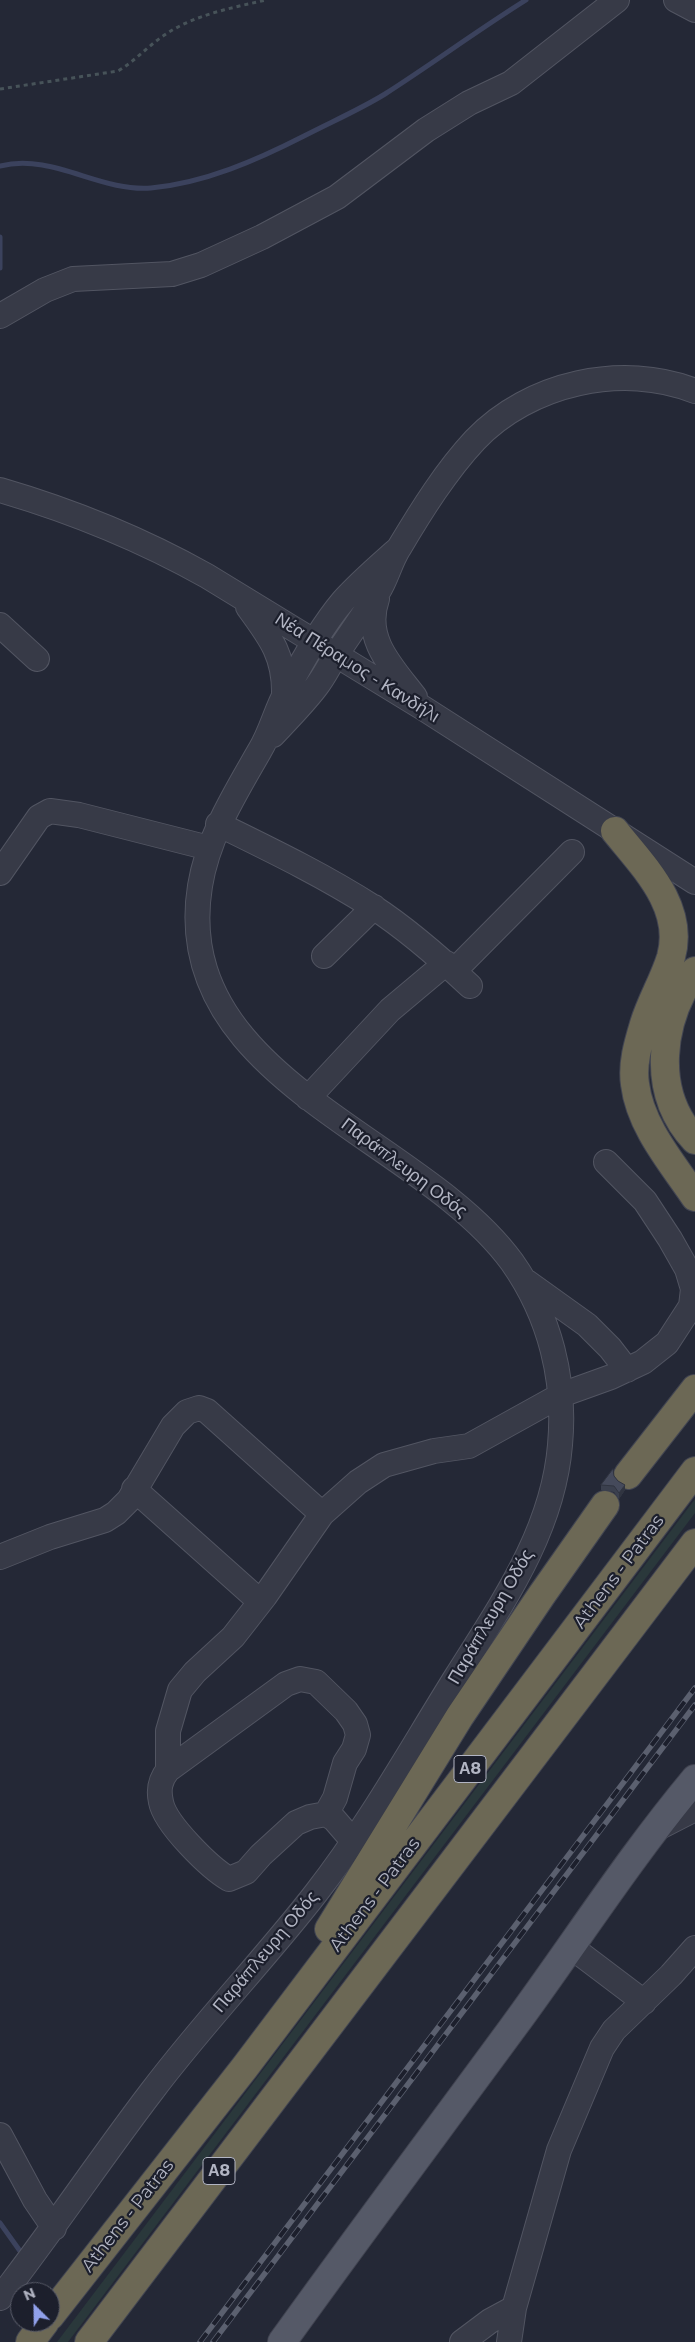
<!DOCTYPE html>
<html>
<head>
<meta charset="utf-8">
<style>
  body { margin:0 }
  #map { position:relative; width:695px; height:2342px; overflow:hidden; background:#242836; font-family:Montserrat,sans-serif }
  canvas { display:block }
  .north { position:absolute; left:10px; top:2282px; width:50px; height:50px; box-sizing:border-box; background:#1c1f2c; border:1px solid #585b68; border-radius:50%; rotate:337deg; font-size:14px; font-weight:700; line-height:20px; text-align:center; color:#b2b5c3 }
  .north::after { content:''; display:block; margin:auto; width:18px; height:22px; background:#90a0ea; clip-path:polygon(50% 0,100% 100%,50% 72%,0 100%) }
</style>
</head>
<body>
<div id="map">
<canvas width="695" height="2342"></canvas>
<div class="north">N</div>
</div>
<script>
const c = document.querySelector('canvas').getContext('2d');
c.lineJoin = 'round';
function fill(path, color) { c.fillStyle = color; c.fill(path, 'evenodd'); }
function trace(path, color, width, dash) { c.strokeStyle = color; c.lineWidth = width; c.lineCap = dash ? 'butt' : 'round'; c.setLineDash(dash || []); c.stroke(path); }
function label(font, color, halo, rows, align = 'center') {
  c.font = font + ' Montserrat,sans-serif'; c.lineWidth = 4.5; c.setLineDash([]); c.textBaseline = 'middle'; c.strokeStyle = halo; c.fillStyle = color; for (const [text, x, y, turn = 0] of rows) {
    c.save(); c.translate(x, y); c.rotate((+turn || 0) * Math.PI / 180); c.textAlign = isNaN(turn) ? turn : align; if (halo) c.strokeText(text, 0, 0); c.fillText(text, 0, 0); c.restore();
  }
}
fill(new Path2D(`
  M695 1499V1513L68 2342H57Z`), '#2a383b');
trace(new Path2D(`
  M0 166C53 153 99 192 151 188 205 183 257 160 304 136 331 122 359 110 385 94 432 64 478 30 526 0
  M0 237V268
  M0 2223 20 2251`), '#3b425d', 5);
const minor = new Path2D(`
  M676 0 695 10
  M0 316 45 290 73 279 172 274 201 265 262 237 337 197 426 130 469 103 511 83 617 0
  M0 490C72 511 141 539 207 576L423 708 695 882
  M377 599C363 639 392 667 415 697
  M248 607C270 637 285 656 284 695
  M0 625 37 659
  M273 735C288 719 303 704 316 687 324 677 329 666 336 655 350 634 365 613 378 592 387 578 390 562 399 548 421 511 446 471 475 440 529 383 623 362 695 391
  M218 824C271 850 323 875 373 907 407 929 440 958 470 986
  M0 873 39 817 50 811 79 815 209 848
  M324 956 374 907
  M454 971 572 852
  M308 1098 390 1010 446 963
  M527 1282 587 1325 610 1348 627 1370
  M134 1489 255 1597 265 1596 322 1514 358 1482 384 1465 434 1451 469 1446 561 1395 611 1377 643 1362 667 1343 691 1306 693 1289 687 1269 670 1239 645 1201 606 1162
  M0 1557 50 1537 105 1520 116 1513 129 1500 173 1426 187 1412 199 1408 207 1411 322 1514
  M168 1770V1731L180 1690 195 1672 233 1637 265 1596
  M326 1814 335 1798 345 1763 354 1749 358 1735 355 1724 346 1711 316 1682 300 1679 286 1684 168 1770C160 1780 158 1789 161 1802 165 1824 210 1868 229 1879L246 1872 261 1855 296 1823 310 1817 326 1814 334 1819 353 1841
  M654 1830 695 1809
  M570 1946 644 2002
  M0 2135 35 2200 54 2228
  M0 2298C53 2230 100 2159 152 2091 204 2022 264 1960 316 1893 369 1825 411 1749 456 1677 501 1605 553 1532 560 1445 566 1380 550 1316 512 1262 420 1135 169 1079 200 886 208 836 235 794 260 750 271 732 276 710 286 692 302 661 321 627 343 601 360 582 379 566 398 549
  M462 2342 490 2321 514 2308
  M509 2342 514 2308 559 2150 602 2048 614 2030 671 1975 695 1948`);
const major = new Path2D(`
  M282 2342C358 2236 437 2131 514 2026 575 1943 629 1858 695 1779`);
const highway = new Path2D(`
  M615 831C644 867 685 907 671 957 664 980 651 1001 644 1024 638 1044 632 1064 635 1084 640 1126 672 1163 695 1197
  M695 971C660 1020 650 1092 695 1140
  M628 1475 695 1389
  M329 1929 460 1716 541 1596 605 1505
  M50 2316 245 2067 695 1471
  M30 2342 45 2322
  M89 2342 695 1543`);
trace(minor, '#525562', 26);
trace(major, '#404350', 30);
trace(highway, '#424552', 30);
trace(new Path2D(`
  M0 89 118 71C135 61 147 47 163 36 193 15 231 8 266 0`), '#475359', 3, [4, 4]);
trace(minor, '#373a47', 24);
trace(major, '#555967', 28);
trace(highway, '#6c6855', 28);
const rail = new Path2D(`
  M200 2342 695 1688
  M213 2342 695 1705`);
trace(rail, '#5b606f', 5.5);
trace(rail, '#1c1f2c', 4, [11]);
fill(new Path2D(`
  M614 1476 625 1490 619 1499 614 1492 601 1490V1485Z`), '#3b404e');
fill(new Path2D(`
  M625 1485V1490L619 1499V1493Z`), '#303440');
const building = new Path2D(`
  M613 1469 614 1476 618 1481 625 1485 619 1493 614 1486 601 1485Z`);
fill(building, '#454a5b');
trace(building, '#303440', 1);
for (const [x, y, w] of [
  [470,1769,32],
  [219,2171,32]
]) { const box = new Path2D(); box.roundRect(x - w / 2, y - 13.5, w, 27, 4); c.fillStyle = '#1c1f2c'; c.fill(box); trace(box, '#b2b5c3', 1); }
label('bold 16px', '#b2b5c3', null, [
  ["Α8",470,1769],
  ["Α8",219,2171]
]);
label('18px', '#b2b5c3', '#1c1f2c', [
  ["Νέα Πέραμος - Κανδήλι",357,668,32],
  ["Παράπλευρη Οδός",404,1168,37],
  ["Athens - Patras",619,1572,-53],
  ["Παράπλευρη Οδός",491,1617,-60],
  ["Athens - Patras",375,1895,-53],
  ["Παράπλευρη Οδός",266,1952,-50],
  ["Athens - Patras",128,2216,-52]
]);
</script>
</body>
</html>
